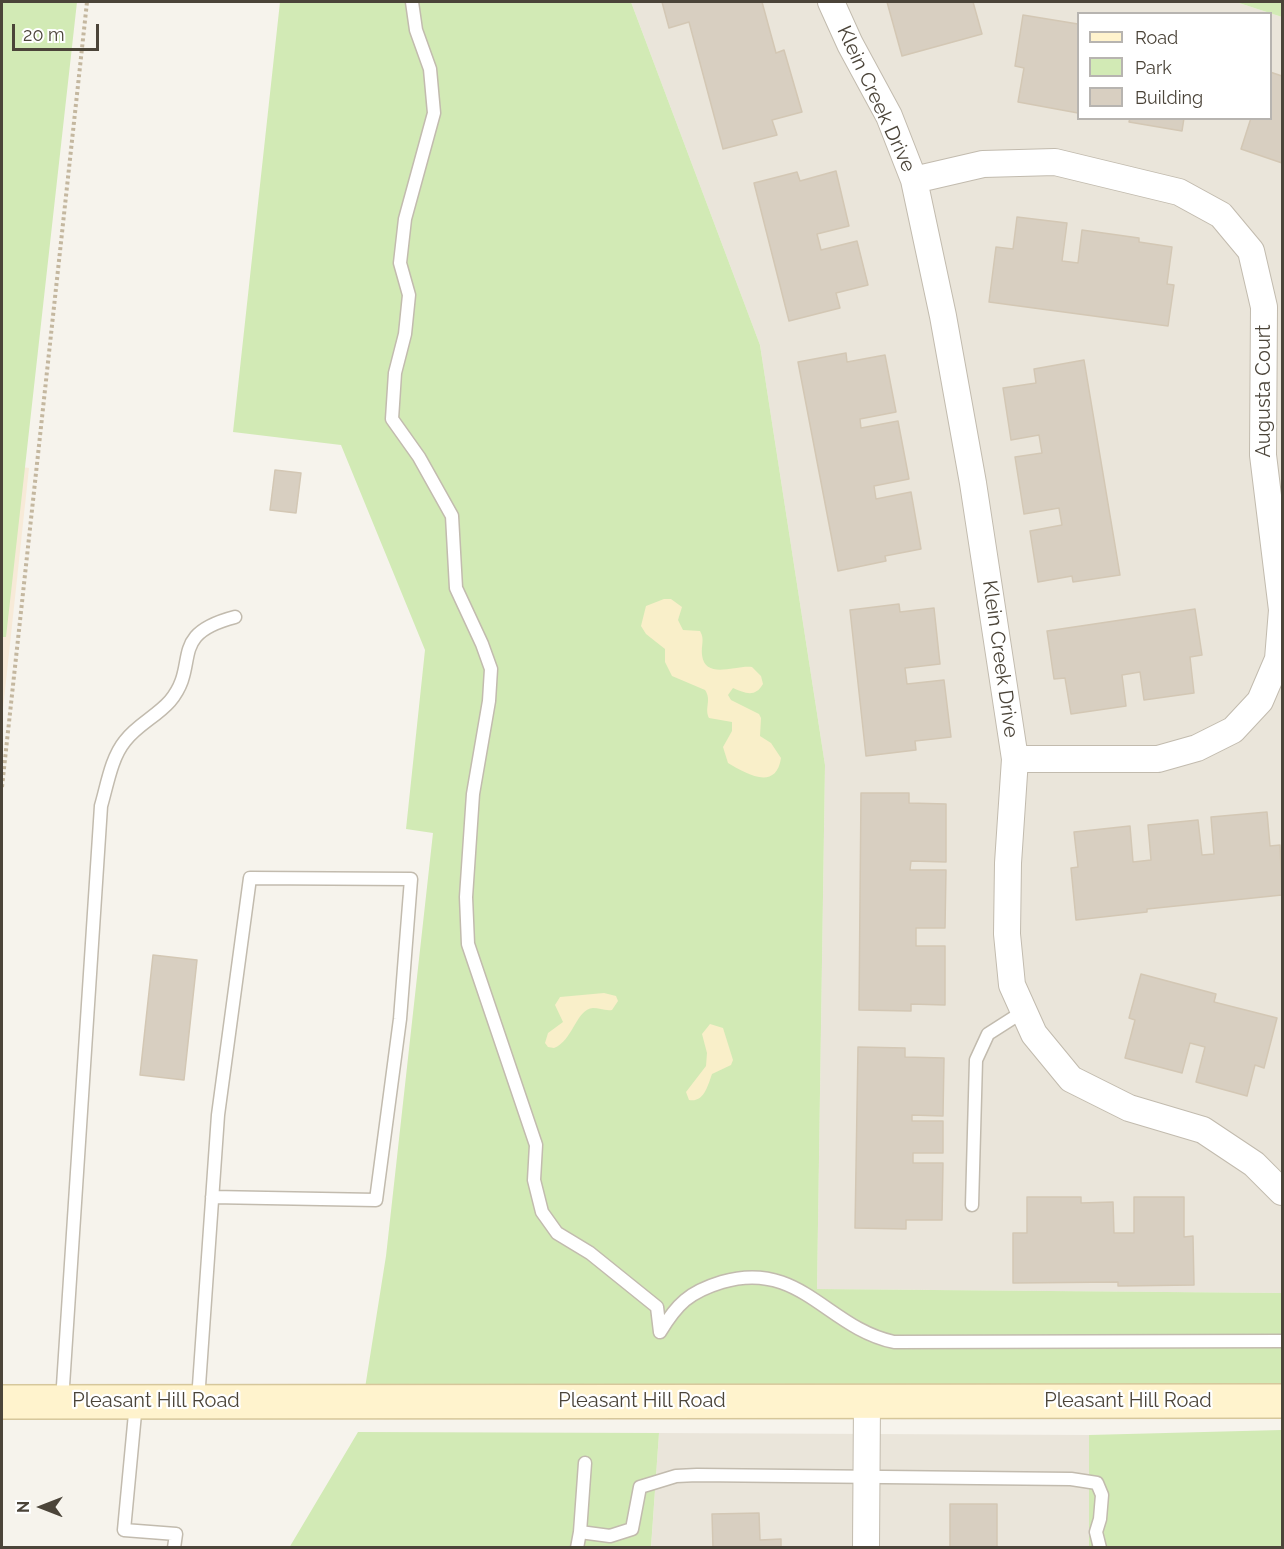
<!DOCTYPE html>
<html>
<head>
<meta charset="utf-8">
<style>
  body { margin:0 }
  #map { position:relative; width:1284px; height:1549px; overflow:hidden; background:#f6f3ec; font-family:Raleway,sans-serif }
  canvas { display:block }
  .frame { position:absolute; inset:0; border:3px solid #4b4439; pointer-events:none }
  .legend { position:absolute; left:1077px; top:12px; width:195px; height:108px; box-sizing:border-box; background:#fff; border:2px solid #b7b4b0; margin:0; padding:8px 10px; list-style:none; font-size:18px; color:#4b4439 }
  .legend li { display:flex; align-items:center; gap:12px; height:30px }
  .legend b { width:30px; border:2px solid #b7b4b0 }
  .north { position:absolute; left:12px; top:1477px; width:60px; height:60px; -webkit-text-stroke:4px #fff; paint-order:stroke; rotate:270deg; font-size:16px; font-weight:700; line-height:24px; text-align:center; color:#4b4439 }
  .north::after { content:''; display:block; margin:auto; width:21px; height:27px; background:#4b4439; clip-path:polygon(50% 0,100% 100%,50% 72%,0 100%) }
  .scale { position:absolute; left:12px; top:24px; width:87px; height:27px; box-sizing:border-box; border:3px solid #4b4439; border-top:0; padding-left:8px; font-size:18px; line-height:21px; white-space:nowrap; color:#4b4439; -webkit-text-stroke:4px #fff; paint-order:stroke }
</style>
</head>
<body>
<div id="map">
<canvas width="1284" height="1549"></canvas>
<div class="frame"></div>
<ul class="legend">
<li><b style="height:8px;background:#fff3cd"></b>Road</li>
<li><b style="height:16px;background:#d2eab5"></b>Park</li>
<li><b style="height:16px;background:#d8cfc1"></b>Building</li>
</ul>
<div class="north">N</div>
<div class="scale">20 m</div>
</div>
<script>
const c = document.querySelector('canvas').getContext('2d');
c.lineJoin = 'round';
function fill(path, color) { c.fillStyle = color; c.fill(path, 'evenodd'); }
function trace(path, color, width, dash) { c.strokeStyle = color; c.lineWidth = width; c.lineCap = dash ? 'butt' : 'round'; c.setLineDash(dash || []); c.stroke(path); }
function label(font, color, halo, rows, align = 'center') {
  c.font = font + ' Raleway,sans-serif'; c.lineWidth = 4.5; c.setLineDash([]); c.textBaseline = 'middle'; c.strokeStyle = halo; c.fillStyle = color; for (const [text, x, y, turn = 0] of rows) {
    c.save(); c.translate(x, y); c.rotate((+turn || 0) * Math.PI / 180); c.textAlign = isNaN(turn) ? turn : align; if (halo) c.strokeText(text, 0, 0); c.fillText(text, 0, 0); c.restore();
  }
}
fill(new Path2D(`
  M631 2H1236L1282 17V1293L817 1289 825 765 760 345ZM1078 14H1270V118H1078Z
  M659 1433 1089 1435V1547L651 1548Z`), '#eae5da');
fill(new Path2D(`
  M2 464 29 468 2 718Z`), '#f7ead8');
fill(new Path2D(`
  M2 2H77L6 637H2Z
  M280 2H631L760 345 825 765 817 1289 1282 1293V1390L365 1388 386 1256 433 833 406 829 425 650 341 445 233 432Z
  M1236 2H1282V17Z
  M1281 1430 1282 1547H1089V1435Z
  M358 1432 659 1433 651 1547 289 1548Z`), '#d2eab5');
fill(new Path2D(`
  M664 599H671L682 607 678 620 683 630 700 631C705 639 701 645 702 655 705 680 735 665 752 667L761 676 763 684C755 698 745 693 733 688L728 695 731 700 759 714 761 718 760 736 771 743 781 758C776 792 745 773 728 763L723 747 732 731V722L709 718C704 708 712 700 705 690L672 676 665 662V649L646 634 641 626 646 606Z
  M604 993 616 996 618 1001 612 1010C605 1011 599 1008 593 1008 576 1009 573 1041 554 1048L548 1047 545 1043 548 1033 563 1022 555 1005 560 997Z
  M710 1024 723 1028 733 1060 731 1065 712 1074C708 1085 704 1103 689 1100L686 1092 706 1066 707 1053 702 1034Z`), '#f9efc9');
const building = new Path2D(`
  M662 2H762L776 53 784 50 802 112 772 120 777 135 723 149 689 22 669 28Z
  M887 2H973L982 34 902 56Z
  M1023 15 1078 24V113L1018 102 1024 68 1015 66Z
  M1270 72 1282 76V163L1241 149 1251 118H1270Z
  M1130 118H1184L1182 131 1129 122Z
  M836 171 849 226 817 234 821 250 857 241 868 285 836 293 840 308 789 321 754 183 797 172 800 181Z
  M1017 217 1067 223 1062 261 1078 263 1082 230 1139 238V242L1172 247 1167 284 1174 285 1168 326 989 302 996 247 1013 249Z
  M846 353 847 362 885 355 896 412 860 419 861 428 898 421 909 479 874 486 876 499 911 492 921 549 885 556 886 561 838 571 798 362Z
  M1084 360 1120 575 1073 582 1072 576 1038 582 1030 531 1062 525 1059 508 1024 514 1015 457 1042 453 1039 435 1011 440 1003 388 1036 383 1034 369Z
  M275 470 301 473 296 513 270 510Z
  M899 604 900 612 934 608 940 664 905 668 907 684 944 680 951 737 915 741 916 750 866 756 850 610Z
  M1195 609 1202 655 1190 657 1194 693 1144 700 1140 672 1122 675 1126 706 1071 714 1065 678 1054 679 1047 631Z
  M861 793H909V803L946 804V862L911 861 910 870H946L945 928H916V946H945V1005L911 1004V1011L859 1010Z
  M1267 812 1270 846 1280 845 1282 895 1147 909V912L1076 920 1071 868 1078 867 1074 832 1130 826 1133 862 1151 860 1148 825 1198 820 1202 855 1214 854 1211 817Z
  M153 955 197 960 184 1080 140 1075Z
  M1141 974 1216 994 1214 1002 1277 1018 1264 1068 1255 1065 1247 1096 1196 1082 1205 1047 1190 1043 1182 1073 1125 1058 1135 1020 1129 1018Z
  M858 1047 905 1048V1057L944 1058 943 1116 912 1115V1121H943V1153H913V1163H943L942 1220H906V1229L855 1228Z
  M1027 1197H1081V1203L1113 1202 1114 1233H1134V1197H1184V1237L1193 1236 1194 1285 1118 1286V1282L1013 1283V1233H1027Z
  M950 1504H997V1548H950Z
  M759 1513 760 1540 781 1539V1548H713L712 1514Z`);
fill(building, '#d8cfc1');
trace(building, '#d3c7b4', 1.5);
const lane = new Path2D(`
  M412 2 416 30 430 69 434 113 405 219 400 263 409 295 405 334 395 373 392 419 419 457 452 516 456 588 482 644 491 669 489 701 473 794 466 897 468 944 536 1145 534 1180 542 1212 557 1233 590 1253 657 1307 660 1332
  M972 1205 976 1060 988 1034 1024 1011
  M660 1332C677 1304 689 1292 722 1282 800 1259 827 1328 894 1342L1282 1341
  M198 1400 218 1115 250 878 411 879 400 1019 376 1200 212 1197
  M62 1401 101 806C107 786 111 758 125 741 137 725 157 716 170 701 201 664 166 635 235 617
  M136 1403 124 1530 176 1534 174 1548
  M585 1463 580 1532 610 1536 632 1529 640 1487 676 1476 697 1475 1071 1479 1097 1483 1102 1495 1100 1519 1096 1532 1100 1548
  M577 1548 580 1532`);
const street = new Path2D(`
  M831 2 850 44 889 116 914 180 943 316 973 483 1015 759 1008 863 1007 934 1012 985 1034 1034 1071 1079 1129 1108 1203 1130 1254 1164 1282 1192
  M914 180 983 164 1055 162 1179 192 1221 215 1251 251 1264 307 1263 455 1282 610 1278 659 1260 701 1233 730 1197 748 1158 759H1015
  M866 1548 867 1401`);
const secondary = new Path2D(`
  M2 1402 1282 1401`);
trace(lane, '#c2bbae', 15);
trace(street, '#c2bbae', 28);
trace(secondary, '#d6c79b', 36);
trace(new Path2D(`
  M2 787 87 2`), '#c4b79f', 4, [3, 3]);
trace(lane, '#fff', 12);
trace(street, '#fff', 26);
trace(secondary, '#fff3cd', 33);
label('20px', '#4b4439', '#fff', [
  ["Klein Creek Drive",876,99,65],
  ["Augusta Court",1264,391,-90],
  ["Klein Creek Drive",1000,659,82],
  ["Pleasant Hill Road",156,1401],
  ["Pleasant Hill Road",642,1401],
  ["Pleasant Hill Road",1128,1401]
]);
</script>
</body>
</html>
